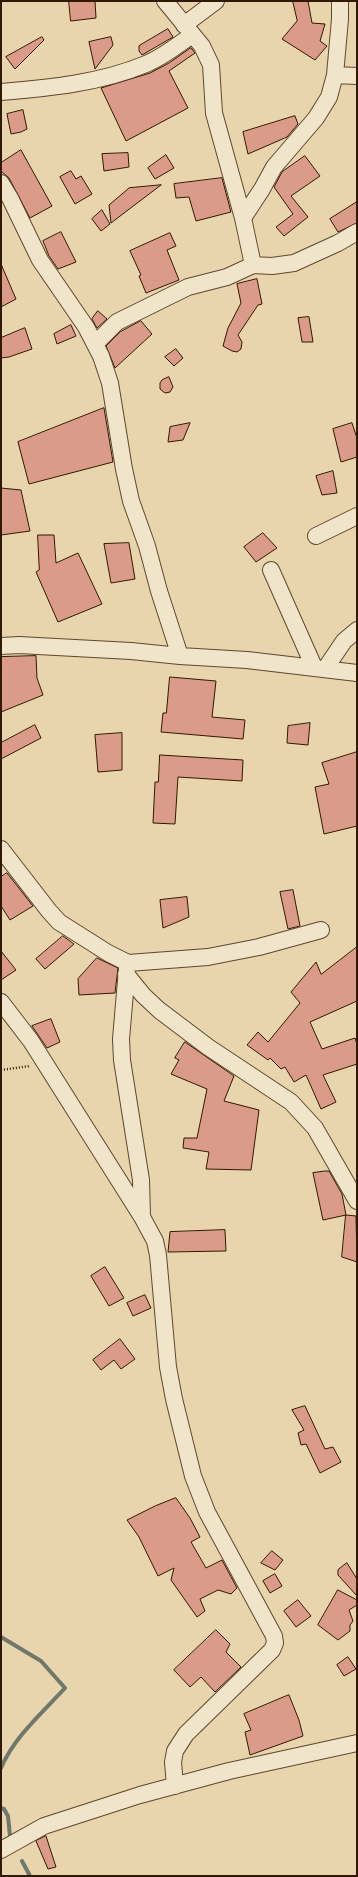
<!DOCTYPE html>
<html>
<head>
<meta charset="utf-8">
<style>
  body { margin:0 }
  #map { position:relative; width:358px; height:1877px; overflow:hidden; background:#e8d5ae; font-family:"Gentium Book Plus",serif }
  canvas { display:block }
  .frame { position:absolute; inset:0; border:2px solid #311800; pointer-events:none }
</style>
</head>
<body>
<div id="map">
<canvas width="358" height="1877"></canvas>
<div class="frame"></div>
</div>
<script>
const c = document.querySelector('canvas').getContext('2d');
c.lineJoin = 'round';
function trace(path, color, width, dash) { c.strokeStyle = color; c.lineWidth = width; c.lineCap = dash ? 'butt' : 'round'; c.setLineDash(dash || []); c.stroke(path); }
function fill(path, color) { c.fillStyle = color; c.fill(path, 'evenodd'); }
trace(new Path2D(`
  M1 1637 41 1661 65 1688C43 1712 14 1737 1 1768
  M1 1808 4 1809 8 1816 10 1836
  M22 1861 30 1876`), '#6f786a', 4);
const building = new Path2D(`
  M69 1H95L96 18 71 21Z
  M293 1H308L312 23 325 24 320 41 327 46 315 60 282 39 297 21Z
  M168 29 173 37 142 55 139 51V46Z
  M42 37 44 40 15 69 6 57Z
  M111 37 113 45 95 69 89 42Z
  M191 48 195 53 169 71 188 108 126 141 101 88 150 73 169 63Z
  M23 110 27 129 21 132 11 134 7 114Z
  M295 116 298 124 287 137 248 154 243 132Z
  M21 150 52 206 30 218 9 178 1 171V163Z
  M128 153 129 167 104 171 102 154Z
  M166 155 174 168 155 179 148 168Z
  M305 156 320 176 291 196 308 217 284 236 276 227 293 214 274 187 282 172Z
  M71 171 76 179 81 176 92 194 75 204 60 177Z
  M222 178 231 212 196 221 189 197 176 198 174 184Z
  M161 185 128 210 111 223 109 205 129 188Z
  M357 202V223L338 232 330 219Z
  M102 210 110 224 101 231 92 219Z
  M61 232 76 262 58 269 49 256 43 241Z
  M170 233 176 246 167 250 179 280 146 293 139 276 141 275 130 251Z
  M1 264 16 299 1 307Z
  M257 279 262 304 258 305 238 335 242 342 241 349 237 352 232 351 223 346 228 328 241 303 237 284Z
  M98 311 107 319 97 328 92 319Z
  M309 317 313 342H302L298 318Z
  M141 321 152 334 115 368 106 346 120 332Z
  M71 325 76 336 57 344 54 334Z
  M25 328 32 349 9 357 1 358V338Z
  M176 349 183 358 174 366 165 357Z
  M169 377 173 387 170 392 165 393 160 389V383L162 380Z
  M104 408 113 462 29 484 18 442Z
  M190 423 183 440 168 442 170 427Z
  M352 423 357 438V457L341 462 333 429Z
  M333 471 337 493 322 495 316 476Z
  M1 488 21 490 30 531 1 535Z
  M263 533 277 548 256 562 244 547Z
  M38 535H54L56 563 78 553 102 604 58 622 36 572 39 570Z
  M129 543 135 579 111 583 104 544Z
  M36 656 37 678 43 695 1 712V657Z
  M170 677 216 681 212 717 245 720 243 739 161 732 163 713H166Z
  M310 723 308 745 287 743 288 726Z
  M35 725 41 738 1 759V743Z
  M122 733V770L98 772 95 735Z
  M357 752V826L324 834 315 787 329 784 322 763Z
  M160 755 243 760 242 781 178 777 175 824 153 823 155 782H158Z
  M7 873 33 906 10 920 1 906V877Z
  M293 890 300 926 288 929 280 892Z
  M187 897 189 917 163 928 160 900Z
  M63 936 74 944 45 969 36 959Z
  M357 947V1001L310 1022 322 1049 355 1038 357 1044V1064L323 1075 336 1102 321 1109 306 1075 294 1082 285 1067 281 1069 270 1058 268 1060 247 1045 258 1032 268 1042 300 1003 291 992 316 962 321 974Z
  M1 951 16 970 1 980Z
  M97 958 118 968 115 993 79 995 78 979Z
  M51 1019 60 1042 47 1048 32 1026Z
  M185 1042 234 1076 224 1101 259 1110 251 1170 206 1169 209 1152 183 1148 184 1138H197L207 1089 171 1074 179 1060 175 1058Z
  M325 1171H329L342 1194 346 1215 323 1220 313 1173Z
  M346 1215 356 1216 357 1262 342 1257Z
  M225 1230 226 1251 168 1252 170 1232Z
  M105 1267 124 1298 109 1306 91 1276Z
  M145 1295 151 1308 133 1316 127 1303Z
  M120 1339 135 1359 121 1369 114 1360 101 1370 93 1360Z
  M305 1406 325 1449 333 1447 341 1462 320 1473 306 1444 301 1445 298 1433 304 1430 292 1410Z
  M176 1498 190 1518 200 1537 191 1542 206 1568 222 1560 237 1588 231 1594 218 1590 200 1599 205 1611 197 1617 171 1580 174 1568 158 1576 139 1537 127 1520 155 1506Z
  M272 1551 283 1560 275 1570 261 1563Z
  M347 1563 357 1579V1596L338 1575V1570Z
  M275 1574 282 1586 270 1593 263 1581Z
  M338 1590 357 1600V1605L349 1610 353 1621 350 1625V1631L338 1640 318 1625Z
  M298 1600 311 1616 296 1627 284 1611Z
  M216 1630 230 1644 226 1652 241 1667 215 1692 201 1677 190 1687 174 1670Z
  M348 1657 356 1669 344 1676 337 1665Z
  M289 1695 299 1720 303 1736 250 1755 245 1732 251 1730 244 1714Z
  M46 1836 56 1867 48 1869 36 1841Z`);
fill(building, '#db9b89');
trace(building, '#311800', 1);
const minor = new Path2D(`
  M165 1 202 46 211 65 214 113 243 218 253 265
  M184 25 216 1
  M335 75 357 76
  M1 92C50 88 100 83 146 64 163 57 178 45 192 35
  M1 183 10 198 40 260 86 327 101 356 110 383 124 469 131 501 147 546 159 591 180 656
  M243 218 262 189 274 167 316 118 329 97 335 75 340 19V1
  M95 344 117 322 188 287 227 277 253 265 272 266 294 263 338 243 357 232
  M316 536 357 516
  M271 570 314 667
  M1 646 19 645 131 651 180 656 247 660 357 673
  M325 669 344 641 357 630
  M1 849 49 911 59 922 108 953 128 963 208 957 259 947 321 930
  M127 969 121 1039 122 1060 141 1180 142 1216
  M126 974 143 995 159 1010 208 1047 291 1102 315 1128 357 1201
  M1 1002 31 1041 142 1217 155 1241 158 1255 168 1367 174 1399 193 1476 207 1512 274 1636 275 1643 272 1650 186 1734 175 1751 173 1762 175 1786
  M1 1850 44 1826 140 1795 229 1771 357 1743`);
trace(minor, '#5f472c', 18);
trace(new Path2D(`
  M1 1070 30 1066`), '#311800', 2.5, [1, 2]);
trace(minor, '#f0e4ca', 16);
</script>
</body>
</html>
